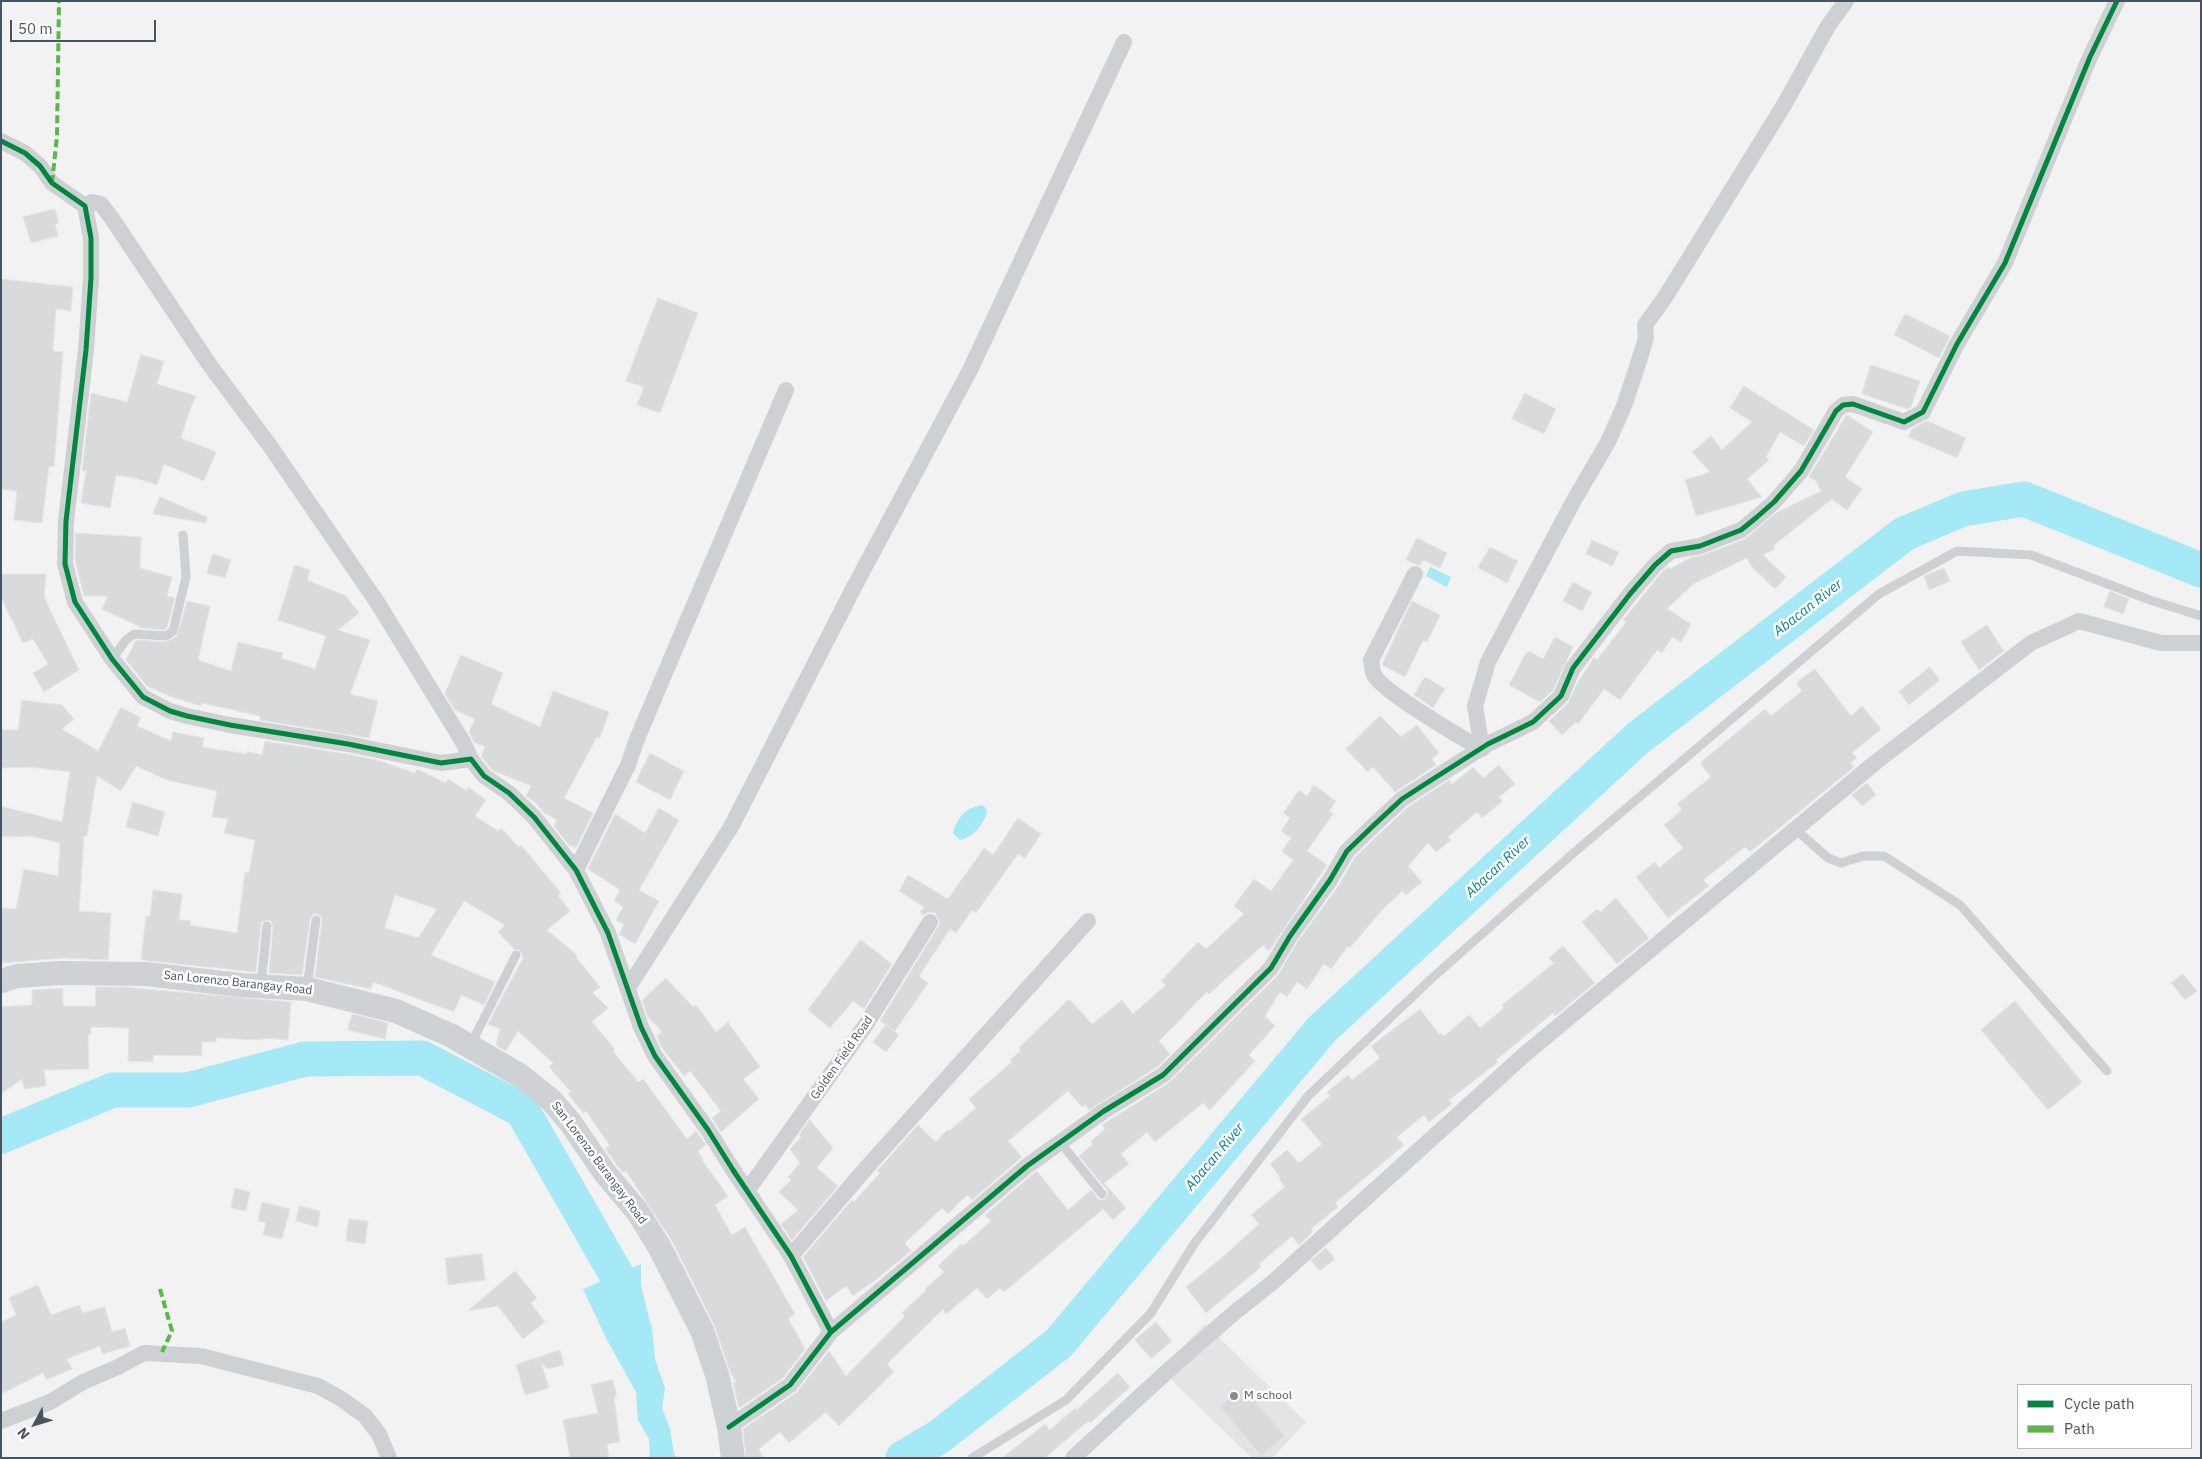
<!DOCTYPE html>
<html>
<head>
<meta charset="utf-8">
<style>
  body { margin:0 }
  #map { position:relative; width:2202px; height:1459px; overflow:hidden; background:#f3f2f2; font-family:"IBM Plex Sans",sans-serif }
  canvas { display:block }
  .frame { position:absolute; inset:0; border:2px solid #465561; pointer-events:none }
  .legend { position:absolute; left:2017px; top:1384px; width:175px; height:65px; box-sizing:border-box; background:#fff; border:1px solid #b5bbc0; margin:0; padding:6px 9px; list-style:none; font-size:15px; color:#465561 }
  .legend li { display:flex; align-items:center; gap:10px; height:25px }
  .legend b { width:25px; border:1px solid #b5bbc0 }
  .north { position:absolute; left:10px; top:1399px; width:50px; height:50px; -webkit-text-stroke:4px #fff; paint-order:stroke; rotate:231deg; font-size:14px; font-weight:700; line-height:20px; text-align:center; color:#465561 }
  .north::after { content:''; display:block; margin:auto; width:18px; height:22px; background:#465561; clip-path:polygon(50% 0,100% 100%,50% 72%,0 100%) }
  .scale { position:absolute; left:10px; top:20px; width:146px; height:22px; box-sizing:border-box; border:2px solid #465561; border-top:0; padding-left:6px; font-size:15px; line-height:18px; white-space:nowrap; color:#465561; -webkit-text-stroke:4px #fff; paint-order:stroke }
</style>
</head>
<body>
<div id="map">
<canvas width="2202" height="1459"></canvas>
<div class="frame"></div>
<ul class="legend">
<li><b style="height:6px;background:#00873e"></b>Cycle path</li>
<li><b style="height:6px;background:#58b947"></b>Path</li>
</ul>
<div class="north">N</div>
<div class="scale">50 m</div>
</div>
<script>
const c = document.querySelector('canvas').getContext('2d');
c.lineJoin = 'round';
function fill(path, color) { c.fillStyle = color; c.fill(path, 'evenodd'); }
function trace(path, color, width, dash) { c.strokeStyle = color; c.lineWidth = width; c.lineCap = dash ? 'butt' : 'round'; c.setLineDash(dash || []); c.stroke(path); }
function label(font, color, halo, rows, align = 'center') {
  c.font = font + ' "IBM Plex Sans",sans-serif'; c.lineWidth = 5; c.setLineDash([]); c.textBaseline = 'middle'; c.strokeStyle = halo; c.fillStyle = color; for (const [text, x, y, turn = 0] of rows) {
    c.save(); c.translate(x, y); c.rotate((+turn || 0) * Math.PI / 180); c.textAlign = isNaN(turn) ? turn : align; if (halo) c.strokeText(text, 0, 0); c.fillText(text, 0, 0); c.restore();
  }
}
fill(new Path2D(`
  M1205 1324 1306 1422 1272 1458H1252L1161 1370Z`), '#e4e3e5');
fill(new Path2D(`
  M1430 567 1451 577 1447 587 1426 576Z
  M982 805 986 808 987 813C982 826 974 837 960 840L953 833C957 818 965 808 982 805Z
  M641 1264V1294L652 1327 655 1359 665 1388 662 1408 670 1429 674 1454 677 1458H650L649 1439 638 1420 636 1392 607 1340 583 1289Z`), '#a5e8f6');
trace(new Path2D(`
  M1 1136 113 1090H188L305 1059 422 1058 522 1110 623 1286 631 1318
  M903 1458 940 1436 1059 1343 1322 1029 1638 738 1904 534 1963 509 2024 499 2201 570`), '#a5e8f6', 35);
const building = new Path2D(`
  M55 209 59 223 55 224 58 236 31 243 23 217Z
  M1 279 73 287 71 311 56 309 53 351 63 352 54 467 49 466 42 523 14 520 17 491 1 489Z
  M658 298 698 313 660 413 637 405 644 387 626 381Z
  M1905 314 1950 336 1939 358 1894 335Z
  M141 355 164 361 157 384 196 396 189 412 181 438 216 452 204 481 164 464 157 485 135 478 116 475 110 508 81 503 86 471H82L91 393 127 402Z
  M1871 365 1920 381 1911 407 1908 409 1862 394Z
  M1744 386 1814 430 1804 446 1780 432 1766 457 1769 460 1747 479 1762 497 1696 516 1685 480 1710 472 1692 452 1711 436 1722 450 1752 422 1730 408Z
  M1525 393 1556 409 1544 434 1512 419Z
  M1847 415 1873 432 1845 477 1862 489 1847 510 1832 499 1773 546 1775 549 1763 555 1786 577 1775 589 1751 566 1747 558 1693 584 1667 609 1691 624 1681 642 1672 637 1662 653 1657 650 1620 700 1604 689 1578 724 1576 722 1562 735 1549 721 1568 703 1579 680 1591 662 1594 657 1597 660 1626 622 1623 620 1662 572 1668 567 1670 569 1692 557 1703 555 1745 539 1776 513 1821 491 1816 481 1809 477Z
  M1927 421 1966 438 1957 458 1908 437 1912 429Z
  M160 497 207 517 206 523 153 514Z
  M76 533 141 537 140 568 172 577 167 596 175 598 167 627 164 630 142 628 102 609 108 596H84L75 560Z
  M1417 538 1447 553 1440 568 1423 560 1420 566 1406 560Z
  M1592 540 1619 552 1612 566 1586 554Z
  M1490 547 1518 561 1507 583 1478 568Z
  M213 554 231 560 225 578 207 573Z
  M295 565 310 570 307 580 346 596 359 613 338 630 370 640 350 694 378 701 369 738 260 720V716L202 703 201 706 169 696 147 686 126 660 136 640 166 642 177 636 187 601 210 606 198 660 231 671 238 642 283 653 281 658 315 669 326 636 278 620Z
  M1944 568 1950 581 1929 590 1924 576Z
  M1 574H46L44 597 79 670 44 692 33 673 48 664 33 639 23 643 1 597Z
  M1573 582 1592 592 1582 611 1563 601Z
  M2110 591 2129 599 2123 614 2104 607Z
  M1412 601 1440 615 1427 642 1423 640 1405 677 1382 665Z
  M1987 625 2004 651 1979 670 1961 642Z
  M1555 637 1573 647 1553 690 1540 702 1509 685 1526 653 1529 651 1543 659Z
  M461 655 503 673 491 704 540 727 553 691 609 712 600 738 597 737 564 798 593 813 576 848 568 844 554 826 557 820 543 812 536 803 526 796 531 786 492 770 481 756 485 747 474 742 469 732 475 719 455 710 445 694Z
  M1930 667 1940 680 1909 705 1899 692Z
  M1815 669 1851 716 1862 706 1881 729 1852 753 1857 758 1851 763 1854 767 1750 852 1745 847 1703 880 1709 886 1668 918 1636 877 1655 862 1659 868 1683 848 1664 825 1682 810 1677 804 1711 777 1700 763 1765 709 1771 716 1802 691 1796 683Z
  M1425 677 1445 689 1433 708 1414 695Z
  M22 700 62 705 74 719 62 729 98 751 121 707 141 718 137 726 171 741 173 732 204 738 202 747 247 754V751L262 755 265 741 346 754 377 760 415 773 417 769 446 783 448 779 467 791 468 787 486 800 475 816 498 831 501 828 519 847 521 845 561 893 558 896 570 911 547 930 577 955 576 957 600 987 593 993 608 1008 592 1022 615 1049 613 1051 638 1082 643 1079 687 1139 696 1131 700 1136 706 1145 698 1151 703 1159 702 1160 728 1196 715 1205 732 1235 745 1227 795 1314 788 1318 805 1349 783 1378 739 1408 733 1383 736 1382 731 1374 714 1325 672 1241 626 1171 623 1173 605 1149 610 1146 586 1111 584 1114 568 1094 571 1092 549 1067 553 1063 518 1031 506 1051 496 1045 500 1029 488 1024 523 958 522 954 519 950 514 949 498 932 505 925 464 901 431 955 495 982 484 1005 461 995 454 1012 373 982 371 989 315 977 322 921V917L317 914H313L310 919 302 975 269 973 273 926 271 921 267 920 262 922 261 925 256 972 141 960 146 916 150 917 153 890 182 894 179 920 191 921 190 925 237 933 245 872 249 873 255 840 224 833 228 819 212 817 217 791 167 780 136 766 121 791 97 776 87 836H84L79 911 111 913 108 960 63 958 1 963V908L16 909 24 869 58 876 60 843 31 836 1 837V806L62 822 70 772 30 767 1 768V730H18ZM395 895 437 909 418 938 385 928Z
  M1380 716 1401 737 1417 725 1439 753 1432 759 1436 765 1395 792 1373 767 1368 772 1346 749Z
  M650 753 684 771 670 800 636 782Z
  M1499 765 1515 784 1499 797 1503 801 1482 818 1477 812 1448 837 1451 840 1436 852 1428 843 1408 866 1422 882 1406 895 1402 891 1382 910 1350 948 1348 946 1331 969 1324 964 1307 989 1297 982 1287 997 1280 992 1265 1016 1275 1026 1249 1055 1255 1061 1210 1110 1203 1103 1155 1142 1147 1132 1121 1154 1129 1164 1104 1183 1126 1208 1113 1220 1103 1209 1004 1292 1000 1288 987 1299 977 1288 946 1314 943 1309 887 1364 894 1372 839 1426 826 1412 789 1443 780 1432 759 1449 763 1458H746L743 1429 796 1393 829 1351 846 1376 905 1316 902 1313 926 1290 925 1289 944 1272 938 1266 961 1244 963 1246 991 1221 985 1215 1033 1174 1037 1171 1068 1210 1091 1190 1099 1200 1106 1199 1108 1194 1107 1190 1079 1156 1093 1144 1091 1141 1105 1129 1102 1125 1170 1082 1278 975 1298 941 1339 885 1355 857 1408 807 1449 780 1452 784 1473 767 1483 778Z
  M1867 783 1876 795 1862 806 1852 795Z
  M1314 785 1336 801 1329 811 1333 814 1307 851 1327 865 1269 951 1263 945 1209 994 1207 992 1159 1041 1170 1054 1157 1067 1089 1110 1085 1105 1082 1107 1068 1091 1008 1141 1022 1157 972 1200 967 1195 948 1214 942 1208 905 1243 911 1251 878 1278 853 1296 846 1286 826 1301 803 1257 852 1200 854 1202 880 1173 877 1171 918 1125 936 1142 947 1130 949 1131 976 1108 969 1099 1012 1062 1010 1060 1021 1050 1019 1048 1069 999 1092 1024 1122 1000 1133 1014 1166 985 1161 981 1198 942 1206 949 1244 914 1234 906 1254 879 1271 891 1293 860 1282 851 1291 838 1281 831 1290 818 1283 813 1299 790 1307 796Z
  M133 802 165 812 158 836 126 827Z
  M659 808 679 820 639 890 659 901 635 944 619 934 624 924 616 920 623 907 614 901 620 890 588 869 615 814 645 833Z
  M1018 818 1041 834 1025 858 1018 854 976 913 972 910 956 933 950 929 919 976 928 983 895 1031 880 1021 938 927 940 922 935 913 930 912 923 915 920 912 924 907 899 891 908 875 948 899 984 848 993 855Z
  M1616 898 1649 938 1617 964 1582 922 1597 909 1600 912Z
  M861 940 892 964 864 1009 853 1001 830 1028 808 1010Z
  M1563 946 1595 983 1555 1016 1553 1013 1496 1060 1498 1062 1449 1100 1452 1104 1429 1122 1424 1115 1397 1137 1404 1145 1335 1203 1338 1207 1311 1229 1313 1232 1299 1245 1292 1236 1259 1264 1261 1267 1206 1313 1186 1287 1225 1255 1259 1224 1251 1215 1285 1187 1279 1179 1281 1178 1270 1164 1287 1150 1299 1163 1322 1144 1301 1119 1330 1096 1327 1092 1348 1075 1352 1080 1380 1058 1371 1046 1420 1009 1439 1034 1441 1033 1444 1036 1469 1015 1480 1028 1504 1008 1502 1005 1554 963 1549 958Z
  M2183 974 2197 991 2185 1000 2171 983Z
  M666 978 693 1007 696 1005 716 1032 728 1022 760 1067 743 1079 759 1099 721 1132 712 1118 721 1111 690 1071 684 1076 662 1048 657 1036 662 1032 648 1017 642 1001Z
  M96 987H123L291 1002 288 1040 263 1038V1040L216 1038V1042H202V1056L153 1055V1062L128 1061 129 1028 91 1027V1034H88L89 1069 44 1070 46 1086 24 1089 22 1079 1 1094V1007L32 1005V990L63 988V1006H95Z
  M2015 1001 2082 1082 2048 1110 1981 1030Z
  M352 1014 388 1023 385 1039 348 1030Z
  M886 1025 899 1035 886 1052 873 1042Z
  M810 1120 833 1148 817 1168 838 1186 792 1240 781 1224 798 1210 779 1192 791 1180 788 1177 800 1163 790 1149 801 1137 799 1135Z
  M235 1188 250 1192 246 1211 231 1208Z
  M262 1202 290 1209 282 1239 263 1235 266 1223 258 1221Z
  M300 1206 320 1211 318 1227 296 1221Z
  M349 1219 368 1221 365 1244 346 1241Z
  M1326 1248 1335 1259 1320 1271 1311 1261Z
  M482 1254 485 1280 448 1285 445 1258Z
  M515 1271 537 1298 531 1303 545 1322 523 1339 498 1306 468 1311Z
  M38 1285 51 1315 79 1305 83 1313 105 1307 112 1332 125 1328 130 1346 102 1354 100 1346 67 1359 72 1369 46 1380 43 1373 1 1394V1322L16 1315 9 1298Z
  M1156 1322 1172 1341 1151 1359 1135 1340Z
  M560 1350 564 1365 547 1369 541 1362 549 1388 525 1395 516 1365Z
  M1118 1373 1130 1387 1090 1423 1088 1421 1045 1458H1002L1045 1424 1050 1430 1075 1408 1076 1410Z
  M613 1380 617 1396H614L620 1442 607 1444 609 1458H570L563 1420 598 1413 591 1385Z
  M1244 1387 1285 1436 1261 1456 1220 1406Z`);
fill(building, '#d9dadc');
trace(building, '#e4e4e5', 1);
trace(new Path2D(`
  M112 659 126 640 134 634 166 636 173 631 186 577 183 535
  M1795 829 1828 858 1841 863 1863 856H1884L1960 905 2107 1071
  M261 985 267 926
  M307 988 316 920
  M470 1046 516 955
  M1060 1142 1102 1194
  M972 1458 1066 1400 1151 1313 1194 1244 1308 1096 1431 979 1577 850 1879 594 1957 551 2031 555 2150 600 2201 616`), '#cdd1d3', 9);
trace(new Path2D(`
  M1 141 25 153 40 166 52 183 85 206 91 238V278L86 350 66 521 65 564 75 602 112 659 143 697 170 711 187 716 230 725 348 744 441 763 471 759 484 776 509 793 534 817 576 870 608 933 641 1027 655 1056 708 1130 733 1170 791 1256 831 1332
  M85 206 92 202 101 204 113 220 209 364 270 446 377 602 463 742 471 759
  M1415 574 1371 660C1372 664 1372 670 1374 675 1383 692 1462 738 1482 749
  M1482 749 1475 706 1488 662 1573 502 1608 442 1624 406 1638 364 1646 338 1645 325 1664 299 1784 105 1828 26 1846 1
  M576 870 628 765 637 739 676 647 786 390
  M628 988 731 827 853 589 970 370 1124 42
  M747 1191 865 1026 930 922
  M791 1256 867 1167 1088 921
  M1 1421 50 1402 83 1382 118 1367 144 1353 201 1356 318 1386 340 1398 365 1416 379 1434 389 1458
  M729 1427 790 1385 831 1332 1027 1166 1104 1111 1163 1075 1271 968 1290 936 1330 880 1347 851 1373 826 1402 799 1433 779 1488 744 1533 722 1561 696 1573 668 1630 594 1655 565 1671 551 1700 546 1741 530 1757 517 1774 502 1801 471 1836 411 1843 405 1853 404 1904 422 1923 412 1957 344 2005 263 2090 57 2117 1
  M1073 1458 1172 1367 1234 1313 1273 1282 1524 1055 1876 762 2031 643 2079 621 2161 643H2201`), '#cdd1d3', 16);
trace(new Path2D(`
  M1 981 17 976 61 973 146 974 240 985 307 989 396 1011 452 1036 521 1076 551 1100 570 1122 605 1173 637 1211 660 1248 702 1331 717 1375 729 1427 733 1458`), '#ced2d5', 24);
trace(new Path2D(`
  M52 183 57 136 59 1
  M160 1289 172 1331 162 1352`), '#58b947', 4, [8, 4]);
trace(new Path2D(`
  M1 141 25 153 40 166 52 183 85 206 91 238V278L86 350 66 521 65 564 75 602 112 659 143 697 170 711 187 716 230 725 348 744 441 763 471 759 484 776 509 793 534 817 576 870 608 933 641 1027 655 1056 708 1130 733 1170 791 1256 831 1332
  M729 1427 790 1385 831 1332 1027 1166 1104 1111 1163 1075 1271 968 1290 936 1330 880 1347 851 1373 826 1402 799 1433 779 1488 744 1533 722 1561 696 1573 668 1630 594 1655 565 1671 551 1700 546 1741 530 1757 517 1774 502 1801 471 1836 411 1843 405 1853 404 1904 422 1923 412 1957 344 2005 263 2090 57 2117 1`), '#00873e', 5);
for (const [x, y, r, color] of [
  [1234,1396,5,"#838c94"]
]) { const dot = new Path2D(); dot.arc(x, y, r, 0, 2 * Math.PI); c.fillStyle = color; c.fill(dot); trace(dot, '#fff', 2); }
label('12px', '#465561', '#fff', [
  ["San Lorenzo Barangay Road",238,983,6],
  ["Golden Field Road",842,1058,-55],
  ["San Lorenzo Barangay Road",599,1163,53]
]);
label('12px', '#465561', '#fff', [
  ["M school",1244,1396]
], 'left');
label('italic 14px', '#037f98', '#fff', [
  ["Abacan River",1808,608,-38],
  ["Abacan River",1498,867,-43],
  ["Abacan River",1215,1157,-50]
]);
</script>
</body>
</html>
